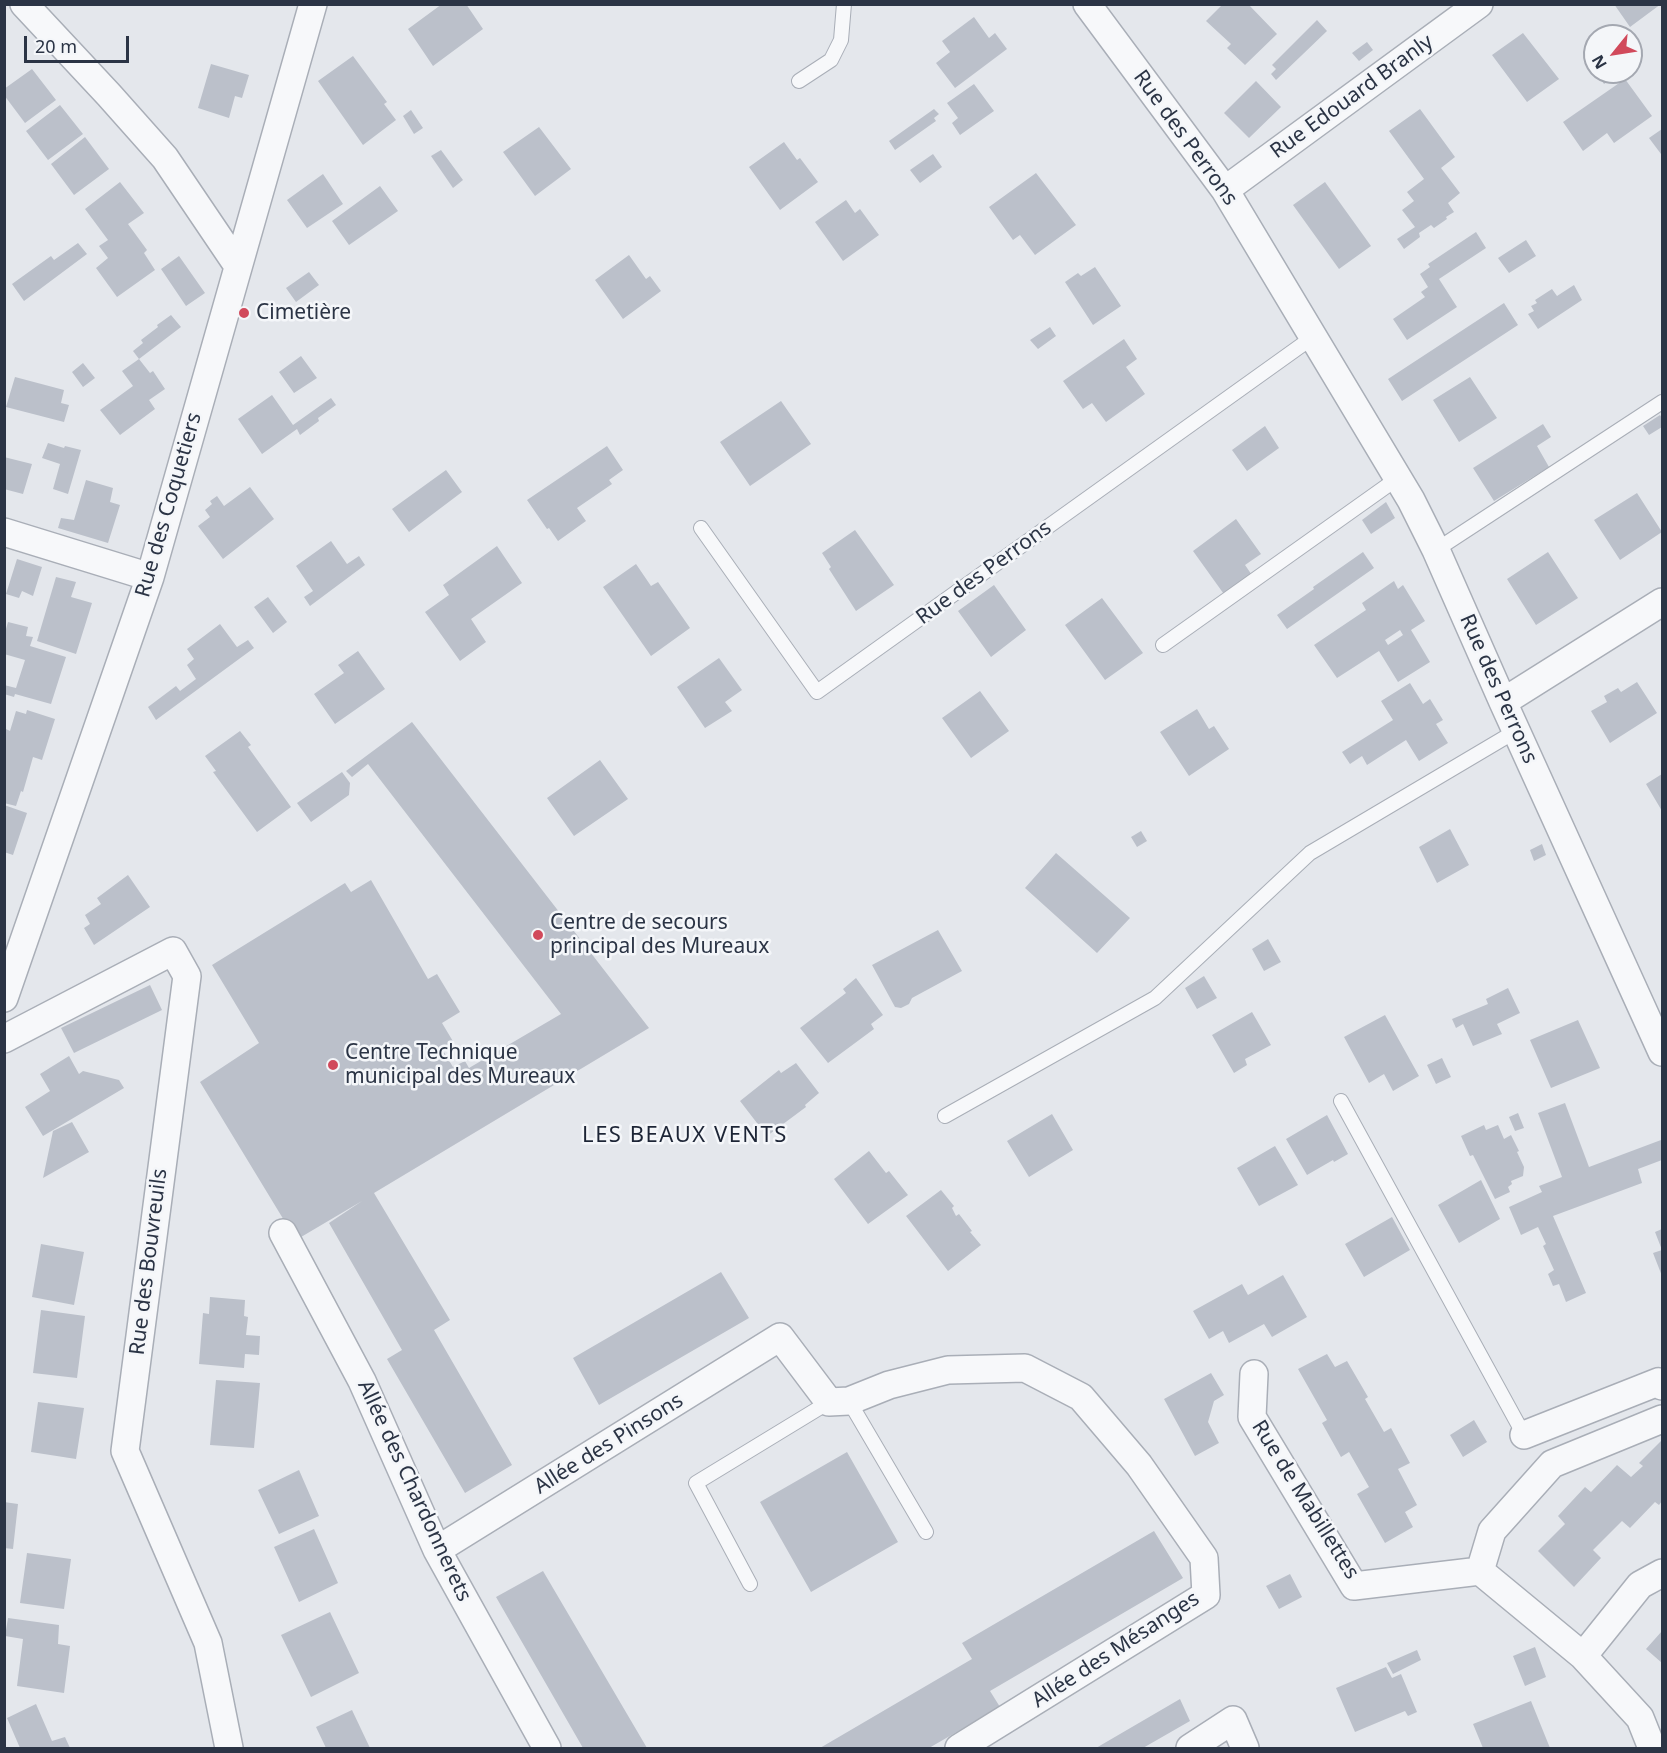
<!DOCTYPE html>
<html>
<head>
<meta charset="utf-8">
<style>
  body { margin:0 }
  #map { position:relative; width:1667px; height:1753px; overflow:hidden; background:#e4e7ec; font-family:"Noto Sans",sans-serif }
  canvas { display:block }
  .frame { position:absolute; inset:0; border:6px solid #2b3445; pointer-events:none }
  .north { position:absolute; left:1583px; top:24px; width:60px; height:60px; box-sizing:border-box; background:#f4f6f9; border:2px solid #a4a8b1; border-radius:50%; rotate:240deg; font-size:16px; font-weight:700; line-height:24px; text-align:center; color:#2b3445 }
  .north::after { content:''; display:block; margin:auto; width:21px; height:27px; background:#d1495b; clip-path:polygon(50% 0,100% 100%,50% 72%,0 100%) }
  .scale { position:absolute; left:24px; top:36px; width:105px; height:27px; box-sizing:border-box; border:3px solid #2b3445; border-top:0; padding-left:8px; font-size:18px; line-height:21px; white-space:nowrap; color:#2b3445; -webkit-text-stroke:4px #f4f6f9; paint-order:stroke }
</style>
</head>
<body>
<div id="map">
<canvas width="1667" height="1753"></canvas>
<div class="frame"></div>
<div class="north">N</div>
<div class="scale">20 m</div>
</div>
<script>
const c = document.querySelector('canvas').getContext('2d');
c.lineJoin = 'round';
function fill(path, color) { c.fillStyle = color; c.fill(path, 'evenodd'); }
function trace(path, color, width, dash) { c.strokeStyle = color; c.lineWidth = width; c.lineCap = dash ? 'butt' : 'round'; c.setLineDash(dash || []); c.stroke(path); }
function label(font, color, halo, rows, align = 'center') {
  c.font = font + ' "Noto Sans",sans-serif'; c.lineWidth = 5; c.setLineDash([]); c.textBaseline = 'middle'; c.strokeStyle = halo; c.fillStyle = color; for (const [text, x, y, turn = 0] of rows) {
    c.save(); c.translate(x, y); c.rotate((+turn || 0) * Math.PI / 180); c.textAlign = isNaN(turn) ? turn : align; if (halo) c.strokeText(text, 0, 0); c.fillText(text, 0, 0); c.restore();
  }
}
fill(new Path2D(`
  M442 4H466L483 29 433 66 408 29Z
  M1223 4H1248L1277 34 1245 65 1227 48 1231 44 1206 21Z
  M1614 4H1661L1630 27Z
  M974 17 989 38 995 33 1007 49 955 88 936 63 950 52 942 41Z
  M1317 20 1327 31 1276 80 1271 74 1276 69 1272 65Z
  M1523 33 1559 79 1527 102 1492 55Z
  M1367 42 1373 50 1359 61 1352 53Z
  M353 56 387 102 384 104 396 120 363 145 318 81Z
  M211 64 249 75 242 98 235 96 229 118 198 108Z
  M32 69 56 100 25 123 4 95V89Z
  M1596 72H1621L1604 84Z
  M1625 79 1652 116 1614 143 1607 133 1583 151 1563 122Z
  M1256 81 1281 107 1249 138 1224 113Z
  M974 84 994 111 960 135 952 123 958 118 947 103Z
  M60 105 83 134 48 160 26 131Z
  M934 109 939 114 934 118 936 121 895 150 889 141Z
  M1420 109 1455 157 1441 168 1460 193 1448 203 1454 212 1446 217 1447 219 1434 228 1431 225 1419 233 1420 237 1404 249 1397 239 1415 227 1402 210 1414 201 1407 192 1424 179 1389 131Z
  M411 110 423 128 414 134 403 116Z
  M539 127 571 169 535 196 503 152Z
  M1662 129V153L1661 154 1649 138Z
  M85 137 109 169 74 195 51 164Z
  M784 142 797 160 800 158 818 182 780 210 749 167Z
  M441 150 463 180 453 188 431 156Z
  M933 154 942 167 920 183 910 170Z
  M1036 173 1076 225 1035 255 1020 235 1013 240 989 207Z
  M323 174 343 204 307 228 287 200Z
  M120 182 144 213 128 224 147 250 144 253 155 270 117 297 96 268 108 258 99 246 108 240 85 209Z
  M1325 182 1371 246 1339 269 1293 205Z
  M380 186 398 211 349 245 332 221Z
  M846 200 855 213 860 209 879 235 843 261 815 222Z
  M1476 232 1486 248 1439 279 1457 307 1407 340 1393 319 1425 297 1421 292 1428 287 1420 274 1430 267 1428 264Z
  M1526 240 1536 256 1509 273 1498 258Z
  M78 243 87 254 24 301 12 284 51 256 54 260Z
  M629 255 646 279 650 276 661 291 623 319 595 280Z
  M179 256 205 293 186 306 161 269Z
  M1095 267 1121 306 1093 325 1065 282 1078 273 1081 276Z
  M309 272 319 285 296 302 286 288Z
  M1574 285 1582 300 1538 329 1528 314 1534 311 1531 306 1537 303 1535 300 1552 289 1557 296Z
  M1504 303 1518 325 1402 401 1388 379Z
  M171 315 181 327 139 359 133 351 143 343 141 340 158 327 157 325Z
  M1050 327 1056 336 1038 349 1030 340Z
  M1124 339 1137 359 1126 367 1145 394 1106 422 1092 403 1083 409 1063 381Z
  M301 356 317 378 294 393 279 372Z
  M139 359 150 373 153 371 165 389 149 400 155 409 120 435 100 410 133 386 122 371Z
  M83 363 95 378 83 387 72 372Z
  M15 377 64 390 61 403 69 405 64 422 6 407Z
  M1470 377 1497 418 1459 442 1433 400Z
  M272 395 293 425 331 398 336 405 318 418 319 421 300 435 297 429 262 454 238 419Z
  M781 401 811 444 750 486 720 442Z
  M1660 415 1662 418V427L1649 435 1643 426Z
  M1543 424 1551 437 1537 446 1549 467 1494 501 1473 468Z
  M1265 426 1279 448 1247 471 1232 450Z
  M48 443 64 448 65 446 81 450 68 494 53 489 60 464 42 458Z
  M607 446 623 470 609 480 612 484 577 508 586 521 558 541 549 528 547 529 527 500Z
  M4 457 32 464 23 494 4 489Z
  M446 470 462 492 409 532 392 509Z
  M86 480 113 488 110 502 120 505 108 543 58 528 61 518 74 520Z
  M250 487 274 519 223 559 198 526 210 517 205 510 212 504 210 501 217 496 224 506Z
  M1637 493 1662 532 1620 560 1594 520Z
  M1386 502 1395 518 1371 534 1362 520Z
  M1236 519 1261 554 1245 565 1254 578 1226 597 1193 551Z
  M855 530 894 585 856 611 829 569 831 567 822 553Z
  M331 541 347 564 359 556 365 565 310 606 304 597 313 591 296 566Z
  M497 546 522 583 471 619 486 642 460 661 425 612 449 595 443 585Z
  M1363 552 1374 568 1287 629 1277 615 1314 589 1313 587Z
  M1548 552 1578 598 1536 625 1507 579Z
  M17 559 42 567 33 596 22 591 19 598 6 594Z
  M636 564 651 586 658 582 690 628 651 656 603 587Z
  M56 577 76 582 71 597 92 603 76 654 37 641Z
  M1394 581 1398 589 1403 585 1425 621 1411 630 1430 662 1398 682 1379 651 1337 678 1314 645 1366 610 1362 603ZM1400 630 1403 635 1388 645 1385 640Z
  M994 585 1026 630 991 657 958 611Z
  M268 597 287 622 273 633 254 607Z
  M1102 598 1143 653 1105 680 1065 625Z
  M8 622 28 627 26 636 33 637 30 646 66 657 51 704 15 694 14 697 4 694V685L16 688 25 660 4 654V636Z
  M220 624 237 647 248 640 254 648 156 720 148 707 176 686 180 691 196 679 187 665 194 659 187 649Z
  M358 651 385 689 335 724 314 694 344 673 338 665Z
  M719 658 742 690 725 702 732 711 705 728 677 687Z
  M1637 682 1657 713 1610 743 1591 711 1607 702 1604 696 1618 688 1621 692Z
  M1410 683 1423 704 1430 699 1443 720 1436 724 1448 743 1419 761 1406 740 1367 765 1362 756 1350 764 1342 752 1393 720 1381 701Z
  M980 691 1009 731 971 758 942 718Z
  M1197 709 1209 729 1214 726 1229 749 1189 776 1160 732Z
  M27 710 55 719 42 760 33 757 23 792 21 791 16 806 4 803V733L6 729 10 731 16 711 26 714Z
  M412 722 649 1028 374 1193 450 1320 434 1330 512 1465 465 1493 387 1359 402 1350 329 1223 362 1201 296 1240 200 1082 259 1043 212 965 345 883 351 892 371 880 428 979 437 974 460 1012 442 1023 454 1043 442 1049 453 1067 465 1061 469 1068 561 1014 368 764 352 777 346 771Z
  M240 731 251 745 248 747 291 807 257 832 213 772 216 771 205 756Z
  M600 760 628 799 574 836 547 798Z
  M342 772 350 783 349 795 311 822 297 803Z
  M1662 774V811L1646 784Z
  M4 805 27 813 13 855 4 852Z
  M1450 829 1469 865 1437 883 1419 847Z
  M1141 831 1147 841 1137 847 1131 837Z
  M1542 844 1546 855 1534 861 1530 850Z
  M1056 853 1130 918 1097 953 1025 888Z
  M128 875 150 907 94 945 84 928 90 924 85 915 101 904 97 898Z
  M938 930 962 971 912 998 909 1004 901 1008 895 1007 872 965Z
  M1268 939 1281 962 1264 971 1252 949Z
  M1204 976 1217 998 1197 1009 1185 988Z
  M856 978 883 1015 871 1024 874 1029 828 1063 800 1028 846 993 843 989Z
  M150 985 162 1010 74 1053 61 1028Z
  M1508 988 1520 1013 1497 1024 1502 1034 1473 1046 1463 1024 1456 1028 1452 1019 1488 1004 1486 999Z
  M1252 1012 1271 1045 1245 1059 1247 1065 1234 1073 1212 1035Z
  M1385 1015 1419 1076 1393 1091 1384 1074 1369 1083 1344 1037Z
  M1578 1020 1600 1068 1551 1088 1530 1040Z
  M69 1056 79 1074 83 1071 119 1080 124 1088 43 1136 25 1107 50 1091 40 1074Z
  M1442 1058 1451 1077 1436 1084 1427 1065Z
  M796 1063 819 1093 805 1105 806 1107 767 1136 740 1101 779 1070 781 1073Z
  M1565 1103 1589 1167 1661 1140 1662 1143V1160L1638 1169 1642 1183 1553 1216 1586 1293 1566 1302 1559 1284 1553 1286 1548 1274 1554 1270 1543 1246 1546 1244 1538 1227 1521 1235 1509 1207 1542 1192 1539 1186 1562 1177 1538 1113Z
  M1518 1113 1524 1128 1515 1131 1509 1117Z
  M1052 1114 1073 1150 1029 1177 1007 1141Z
  M1327 1115 1348 1154 1334 1162 1333 1160 1307 1175 1286 1139Z
  M72 1122 89 1152 43 1178 53 1131Z
  M1484 1125 1486 1130 1498 1125 1504 1139 1511 1135 1519 1151 1517 1152 1524 1167 1523 1176 1511 1181 1512 1184 1508 1187 1510 1192 1495 1199 1473 1155 1470 1156 1461 1136Z
  M1275 1146 1298 1185 1259 1206 1237 1168Z
  M869 1151 886 1173 889 1171 908 1195 868 1224 834 1179Z
  M1481 1180 1500 1219 1459 1243 1438 1205Z
  M941 1190 954 1206 952 1208 956 1216 959 1214 972 1231 970 1232 981 1245 948 1271 906 1216Z
  M1392 1217 1410 1250 1364 1277 1345 1244Z
  M1662 1229V1276L1653 1253 1662 1250 1655 1232Z
  M41 1244 84 1252 74 1305 32 1297Z
  M721 1272 749 1318 599 1405 573 1358Z
  M1283 1275 1307 1317 1272 1337 1264 1324 1229 1343 1223 1331 1209 1339 1193 1311 1242 1284 1248 1295Z
  M210 1297 245 1300 244 1316 248 1317 246 1335 260 1336 259 1355 245 1354 244 1368 199 1364 203 1313 209 1314Z
  M41 1310 85 1316 77 1378 33 1373Z
  M1327 1354 1335 1367 1347 1361 1368 1397 1365 1399 1384 1432 1391 1428 1410 1463 1398 1469 1417 1505 1405 1512 1413 1527 1385 1543 1357 1494 1369 1487 1349 1452 1341 1457 1322 1423 1327 1420 1298 1369Z
  M1211 1373 1224 1395 1214 1401 1208 1422 1219 1443 1195 1456 1164 1399Z
  M216 1380 260 1383 254 1448 210 1445Z
  M38 1402 84 1408 76 1459 31 1452Z
  M1474 1420 1487 1442 1463 1457 1450 1435Z
  M1662 1440V1501L1659 1505 1655 1502 1630 1528 1622 1521 1593 1550 1601 1558 1574 1587 1538 1551 1565 1524 1558 1516 1585 1487 1591 1492 1617 1465 1631 1477 1643 1466 1639 1463Z
  M847 1452 898 1542 811 1592 760 1502Z
  M299 1470 319 1516 279 1534 258 1490Z
  M4 1502 18 1504 13 1549 4 1548Z
  M314 1529 338 1583 299 1602 274 1547Z
  M1154 1531 1183 1578 990 1691 1000 1707 929 1748H820L972 1659 962 1643Z
  M27 1553 71 1559 64 1609 20 1603Z
  M543 1571 647 1748H583L496 1597Z
  M1290 1574 1302 1597 1279 1609 1266 1586Z
  M330 1612 359 1673 311 1697 281 1635Z
  M8 1618 59 1625 58 1644 70 1646 64 1693 17 1686 23 1639 5 1636Z
  M1662 1631V1663L1646 1649Z
  M1535 1647 1546 1677 1525 1686 1513 1656Z
  M1417 1650 1421 1660 1393 1674 1387 1663Z
  M1386 1667 1392 1678 1401 1674 1417 1712 1408 1716 1405 1711 1355 1732 1336 1688Z
  M1180 1699 1190 1721 1143 1748H1096Z
  M1531 1701 1550 1748H1483L1473 1724Z
  M36 1704 52 1741 65 1737 70 1748H20L7 1718Z
  M352 1710 370 1748H326L316 1727Z`), '#bbc0ca');
const lane = new Path2D(`
  M799 81 831 60 841 40 844 4
  M701 528 817 692 1313 337
  M1436 550 1662 402
  M1163 645 1398 478
  M1341 1101 1524 1435
  M945 1116 1155 998 1310 853 1516 731
  M849 1401 926 1532
  M750 1584 696 1483 829 1402`);
const street = new Path2D(`
  M24 4 109 95 165 158 238 266
  M1087 4 1225 190 1411 500 1436 550 1503 702 1662 1052
  M1225 190 1479 4
  M4 532 150 577
  M1503 702 1662 602
  M4 998 150 577 313 4
  M4 1039 173 951 187 976 125 1451 208 1643 229 1748
  M283 1233 362 1381 437 1550 547 1748
  M1254 1374 1252 1417 1354 1586 1480 1571 1583 1656 1640 1585 1662 1573
  M1524 1435 1658 1382 1662 1386
  M437 1550 780 1337 829 1402 849 1401 889 1385 948 1370 1025 1368 1081 1397 1139 1465 1204 1558 1206 1595 959 1748
  M1480 1571 1492 1531 1552 1464 1662 1419
  M1583 1656 1640 1718 1652 1748
  M1190 1748 1233 1720 1245 1748`);
trace(lane, '#a9aeb7', 16);
trace(street, '#a9aeb7', 30);
trace(lane, '#f7f8fa', 14);
trace(street, '#f7f8fa', 27);
for (const [x, y, r, color] of [
  [244,313,6,"#d1495b"],
  [538,935,6,"#d1495b"],
  [333,1065,6,"#d1495b"]
]) { const dot = new Path2D(); dot.arc(x, y, r, 0, 2 * Math.PI); c.fillStyle = color; c.fill(dot); trace(dot, '#f4f6f9', 2); }
label('21px', '#2b3445', '#f4f6f9', [
  ["Rue Edouard Branly",1352,97,-36],
  ["Rue des Perrons",1185,138,54],
  ["Rue des Coquetiers",169,505,-74],
  ["Rue des Perrons",984,573,-36],
  ["Rue des Perrons",1498,689,66],
  ["Rue des Bouvreuils",149,1262,-83],
  ["Allée des Pinsons",609,1444,-32],
  ["Allée des Chardonnerets",414,1491,65],
  ["Rue de Mabillettes",1305,1500,58],
  ["Allée des Mésanges",1116,1650,-33]
]);
label('21px', '#2b3445', '#f4f6f9', [
  ["Cimetière",256,313],
  ["Centre de secours",550,923],
  ["principal des Mureaux",550,947],
  ["Centre Technique",345,1053],
  ["municipal des Mureaux",345,1077]
], 'left');
c.letterSpacing = '1.5px';
label('22px', '#1d2536', '#f4f6f9', [
  ["LES BEAUX VENTS",685,1136]
]);
c.letterSpacing = '0px';
</script>
</body>
</html>
